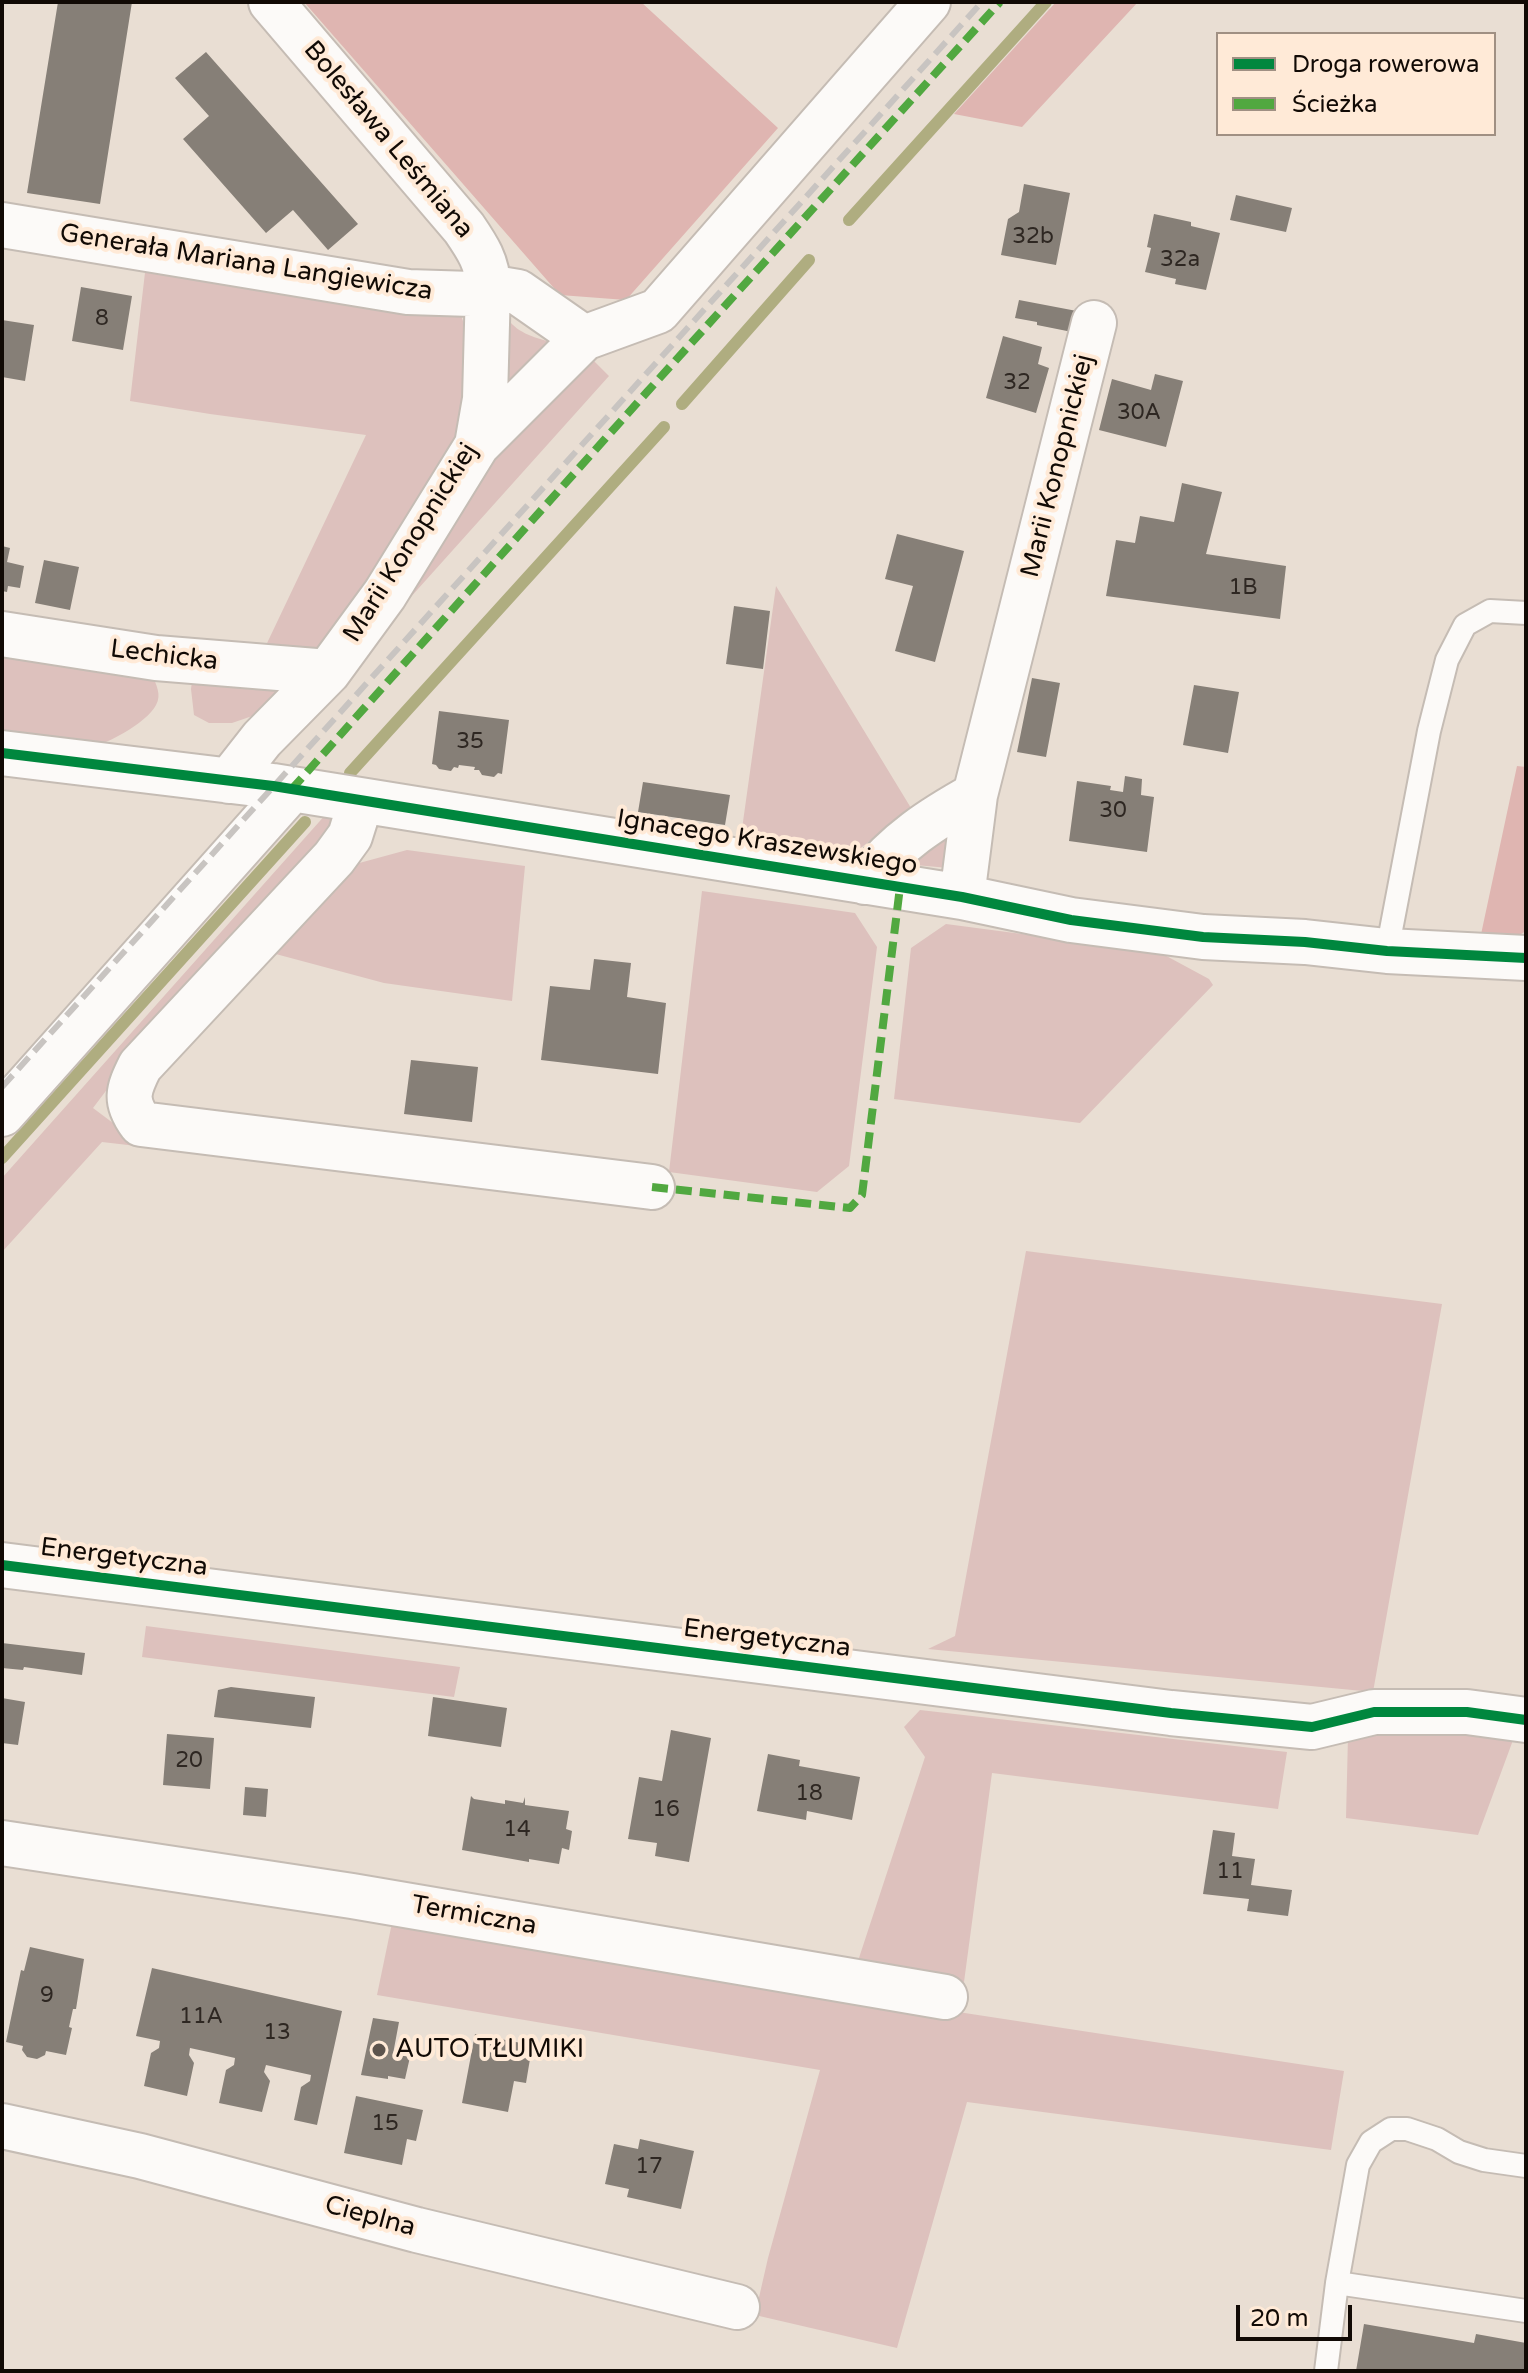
<!DOCTYPE html>
<html>
<head>
<meta charset="utf-8">
<style>
  body { margin:0 }
  #map { position:relative; width:1528px; height:2373px; overflow:hidden; background:#e9ded3; font-family:"Varela Round",sans-serif }
  canvas { display:block }
  .frame { position:absolute; inset:0; border:4px solid #110a05; pointer-events:none }
  .legend { position:absolute; left:1216px; top:32px; width:280px; height:104px; box-sizing:border-box; background:#ffead7; border:2px solid #a09083; margin:0; padding:10px 14px; list-style:none; font-size:24px; color:#110a05 }
  .legend li { display:flex; align-items:center; gap:16px; height:40px }
  .legend b { width:40px; border:2px solid #a09083 }
  .scale { position:absolute; left:1236px; top:2305px; width:116px; height:36px; box-sizing:border-box; border:4px solid #110a05; border-top:0; padding-left:10px; font-size:24px; line-height:28px; white-space:nowrap; color:#110a05; -webkit-text-stroke:6px #ffead7; paint-order:stroke }
</style>
</head>
<body>
<div id="map">
<canvas width="1528" height="2373"></canvas>
<div class="frame"></div>
<ul class="legend">
<li><b style="height:10px;background:#00873e"></b>Droga rowerowa</li>
<li><b style="height:10px;background:#51a840"></b>Ścieżka</li>
</ul>
<div class="scale">20 m</div>
</div>
<script>
const c = document.querySelector('canvas').getContext('2d');
c.lineJoin = 'round';
function fill(path, color) { c.fillStyle = color; c.fill(path, 'evenodd'); }
function trace(path, color, width, dash) { c.strokeStyle = color; c.lineWidth = width; c.lineCap = dash ? 'butt' : 'round'; c.setLineDash(dash || []); c.stroke(path); }
function label(font, color, halo, rows, align = 'center') {
  c.font = font + ' "Varela Round",sans-serif'; c.lineWidth = 8; c.setLineDash([]); c.textBaseline = 'middle'; c.strokeStyle = halo; c.fillStyle = color; for (const [text, x, y, turn = 0] of rows) {
    c.save(); c.translate(x, y); c.rotate((+turn || 0) * Math.PI / 180); c.textAlign = isNaN(turn) ? turn : align; if (halo) c.strokeText(text, 0, 0); c.fillText(text, 0, 0); c.restore();
  }
}
fill(new Path2D(`
  M146 264 461 315 473 352 464 430 320 661 259 660 366 435 210 414 130 401Z
  M508 319C518 334 537 338 554 343L495 408Z
  M594 361 609 376 348 667 485 461 580 368Z
  M776 586 911 808 857 851 741 836Z
  M2 642 152 675C156 684 162 695 156 705 147 723 102 748 83 748 58 748 27 741 2 738Z
  M193 674 291 678 261 713 232 723H209L194 715 191 689Z
  M327 813 334 820 336 838 130 1059 93 1108 145 1147 102 1142 2 1252V1178Z
  M949 832V868L904 864Z
  M407 850 525 866 512 1001 384 983 272 953 352 865Z
  M702 891 855 913 877 947 849 1166 817 1192 669 1172Z
  M946 924 1159 952 1209 979 1213 985 1080 1123 894 1099 911 948Z
  M1026 1251 1442 1304 1373 1692 928 1649 955 1636Z
  M146 1626 460 1667 454 1697 142 1657Z
  M920 1710 1287 1752 1278 1809 992 1773 964 1982 857 1964 925 1757 904 1727Z
  M1368 1725 1516 1732 1478 1835 1346 1818 1348 1736Z
  M393 1918 847 1995 1344 2071 1331 2150 967 2102 897 2348 755 2315 768 2258 820 2070 377 1995Z`), '#ddc1bd');
fill(new Path2D(`
  M304 2H641L778 128 626 300 560 295Z
  M1056 2H1138L1022 127 954 114Z
  M1517 766 1526 767V931L1513 939H1480Z`), '#dfb5b1');
trace(new Path2D(`
  M849 220 1046 2
  M682 404 809 260
  M350 773 664 427
  M2 1158 305 822`), '#afad80', 12);
fill(new Path2D(`
  M58 2H132L100 204 27 193Z
  M206 52 358 224 328 250 293 210 266 233 183 139 209 116 175 78Z
  M1024 184 1070 193 1056 265 1001 255 1008 219 1019 212Z
  M1236 195 1292 208 1286 232 1230 220Z
  M1154 214 1191 222V226L1220 233 1206 290 1175 284 1176 279 1145 272 1151 248 1147 247Z
  M81 287 132 296 123 350 72 341Z
  M1019 300 1082 312 1077 333 1037 325V322L1015 318Z
  M2 320 34 325 25 381 2 377Z
  M1003 336 1042 347 1038 364 1049 368 1036 413 986 398Z
  M1155 374 1183 381 1166 447 1099 430 1112 379 1151 390Z
  M1182 483 1222 492 1206 554 1286 566 1280 619 1106 596 1116 540 1135 543 1140 516 1174 522Z
  M897 534 964 551 935 662 895 651 913 586 885 579Z
  M2 546 10 548 7 562 24 566 20 588 8 586 7 592 2 591Z
  M44 560 79 567 70 610 35 603Z
  M734 606 770 611 763 669 726 664Z
  M1032 678 1060 683 1046 757 1017 752Z
  M1194 685 1239 692 1228 753 1183 745Z
  M439 711 509 720 502 774 498 773 494 777 482 775 479 770H474L475 767 459 765 458 768 454 767 451 771 439 769 436 765 432 764Z
  M1125 776 1142 779 1141 795 1154 797 1147 852 1069 841 1077 781 1111 786 1110 790 1123 792Z
  M643 782 730 795 725 825 638 812Z
  M594 959 631 963 627 997 666 1003 658 1074 541 1060 550 986 590 990Z
  M411 1060 478 1067 472 1122 404 1114Z
  M2 1643 85 1653 82 1675 24 1667 23 1670 2 1668Z
  M231 1687 315 1697 311 1728 214 1717 218 1690Z
  M433 1697 507 1708 501 1747 428 1736Z
  M2 1698 25 1702 18 1745 2 1743Z
  M671 1730 711 1738 689 1862 655 1856 657 1843 628 1839 639 1777 662 1781Z
  M167 1734 214 1738 210 1789 163 1785Z
  M768 1754 800 1760 799 1766 860 1777 852 1820 807 1811 806 1820 757 1811Z
  M245 1787 268 1789 266 1817 243 1815Z
  M471 1796 474 1799 505 1804V1800L523 1803 525 1797V1805L569 1811 566 1829 572 1831 569 1850 562 1848 559 1864 529 1859V1862L462 1850Z
  M1213 1830 1235 1833 1232 1856 1255 1859 1251 1885 1292 1890 1288 1916 1247 1911 1249 1899 1203 1894Z
  M30 1947 84 1959 76 2009H73L69 2027 72 2028 66 2055 46 2051 45 2055 37 2059 27 2057 22 2050 23 2046 6 2042 21 1970 24 1971Z
  M152 1968 342 2011 317 2125 294 2120 301 2087 310 2081 311 2075 288 2070 266 2065 264 2072 270 2081 262 2112 219 2103 226 2070 234 2065 235 2058 213 2053 190 2048 189 2055 194 2063 187 2096 144 2086 151 2053 159 2048 160 2041 136 2036Z
  M373 2018 399 2022 393 2054 410 2057 405 2079 388 2076V2079L361 2075Z
  M475 2034 521 2043 518 2057 530 2059 526 2083 514 2081 508 2112 462 2103Z
  M356 2096 423 2110 416 2141 407 2139 402 2165 344 2153Z
  M640 2139 694 2151 681 2209 627 2197 629 2189 605 2184 614 2144 638 2149Z
  M1364 2324 1474 2343 1476 2334 1526 2343V2371H1356Z`), '#867f77');
const lane = new Path2D(`
  M1387 951 1429 731 1447 660 1465 625 1490 611 1526 613
  M1337 2283 1526 2311
  M1326 2371 1337 2283 1358 2165 1371 2142 1391 2129H1407L1437 2139 1459 2152 1484 2160 1526 2166`);
const street = new Path2D(`
  M2 225 408 292 472 294 488 287C488 263 477 247 464 228L271 2
  M477 445 584 338
  M2 634 156 658 328 672
  M2 753 273 786 962 897 1071 920 1203 937 1305 942 1387 951 1526 958
  M229 781 262 739 328 672 385 594 477 445 485 399 488 287 518 292 584 338 658 311 928 2
  M361 801 350 836 334 858 140 1066C128 1090 124 1101 141 1124L652 1187
  M865 882C896 842 932 819 975 795L1094 323
  M962 897 975 795
  M2 1114 291 790
  M2 1565 1171 1713 1312 1727 1374 1712H1467L1526 1720
  M2 1843 352 1896 945 1997
  M2 2126 140 2156 417 2230 737 2307`);
trace(lane, '#c5bcb4', 26);
trace(street, '#c5bcb4', 48);
trace(lane, '#fcfaf8', 22);
trace(street, '#fcfaf8', 44);
trace(new Path2D(`
  M2 1087 982 2`), '#c8c4c1', 6, [16, 8]);
trace(new Path2D(`
  M291 790 647 392 1000 2
  M652 1187 850 1208 862 1195 900 887`), '#51a840', 8, [16, 8]);
trace(new Path2D(`
  M2 753 273 786 962 897 1071 920 1203 937 1305 942 1387 951 1526 958
  M2 1565 1171 1713 1312 1727 1374 1712H1467L1526 1720`), '#00873e', 10);
for (const [x, y, r, color] of [
  [379,2050,8,"#5d544d"]
]) { const dot = new Path2D(); dot.arc(x, y, r, 0, 2 * Math.PI); c.fillStyle = color; c.fill(dot); trace(dot, '#ffead7', 3); }
label('22px', '#2e2722', null, [
  ["32b",1033,237],
  ["32a",1180,260],
  ["8",102,319],
  ["32",1017,383],
  ["30A",1139,413],
  ["1B",1243,588],
  ["35",470,742],
  ["30",1113,811],
  ["20",189,1761],
  ["18",809,1794],
  ["16",666,1810],
  ["14",517,1830],
  ["11",1230,1872],
  ["9",47,1996],
  ["11A",201,2017],
  ["13",277,2033],
  ["15",385,2124],
  ["17",649,2167]
]);
label('26px', '#110a05', '#ffead7', [
  ["Bolesława Leśmiana",388,140,50],
  ["Generała Mariana Langiewicza",246,263,9],
  ["Marii Konopnickiej",1058,466,-76],
  ["Marii Konopnickiej",411,543,-58],
  ["Lechicka",164,656,7],
  ["Ignacego Kraszewskiego",767,843,9],
  ["Energetyczna",124,1558,7],
  ["Energetyczna",767,1639,7],
  ["Termiczna",474,1916,10],
  ["Cieplna",370,2217,15]
]);
label('26px', '#110a05', '#ffead7', [
  ["AUTO TŁUMIKI",395,2050]
], 'left');
</script>
</body>
</html>
